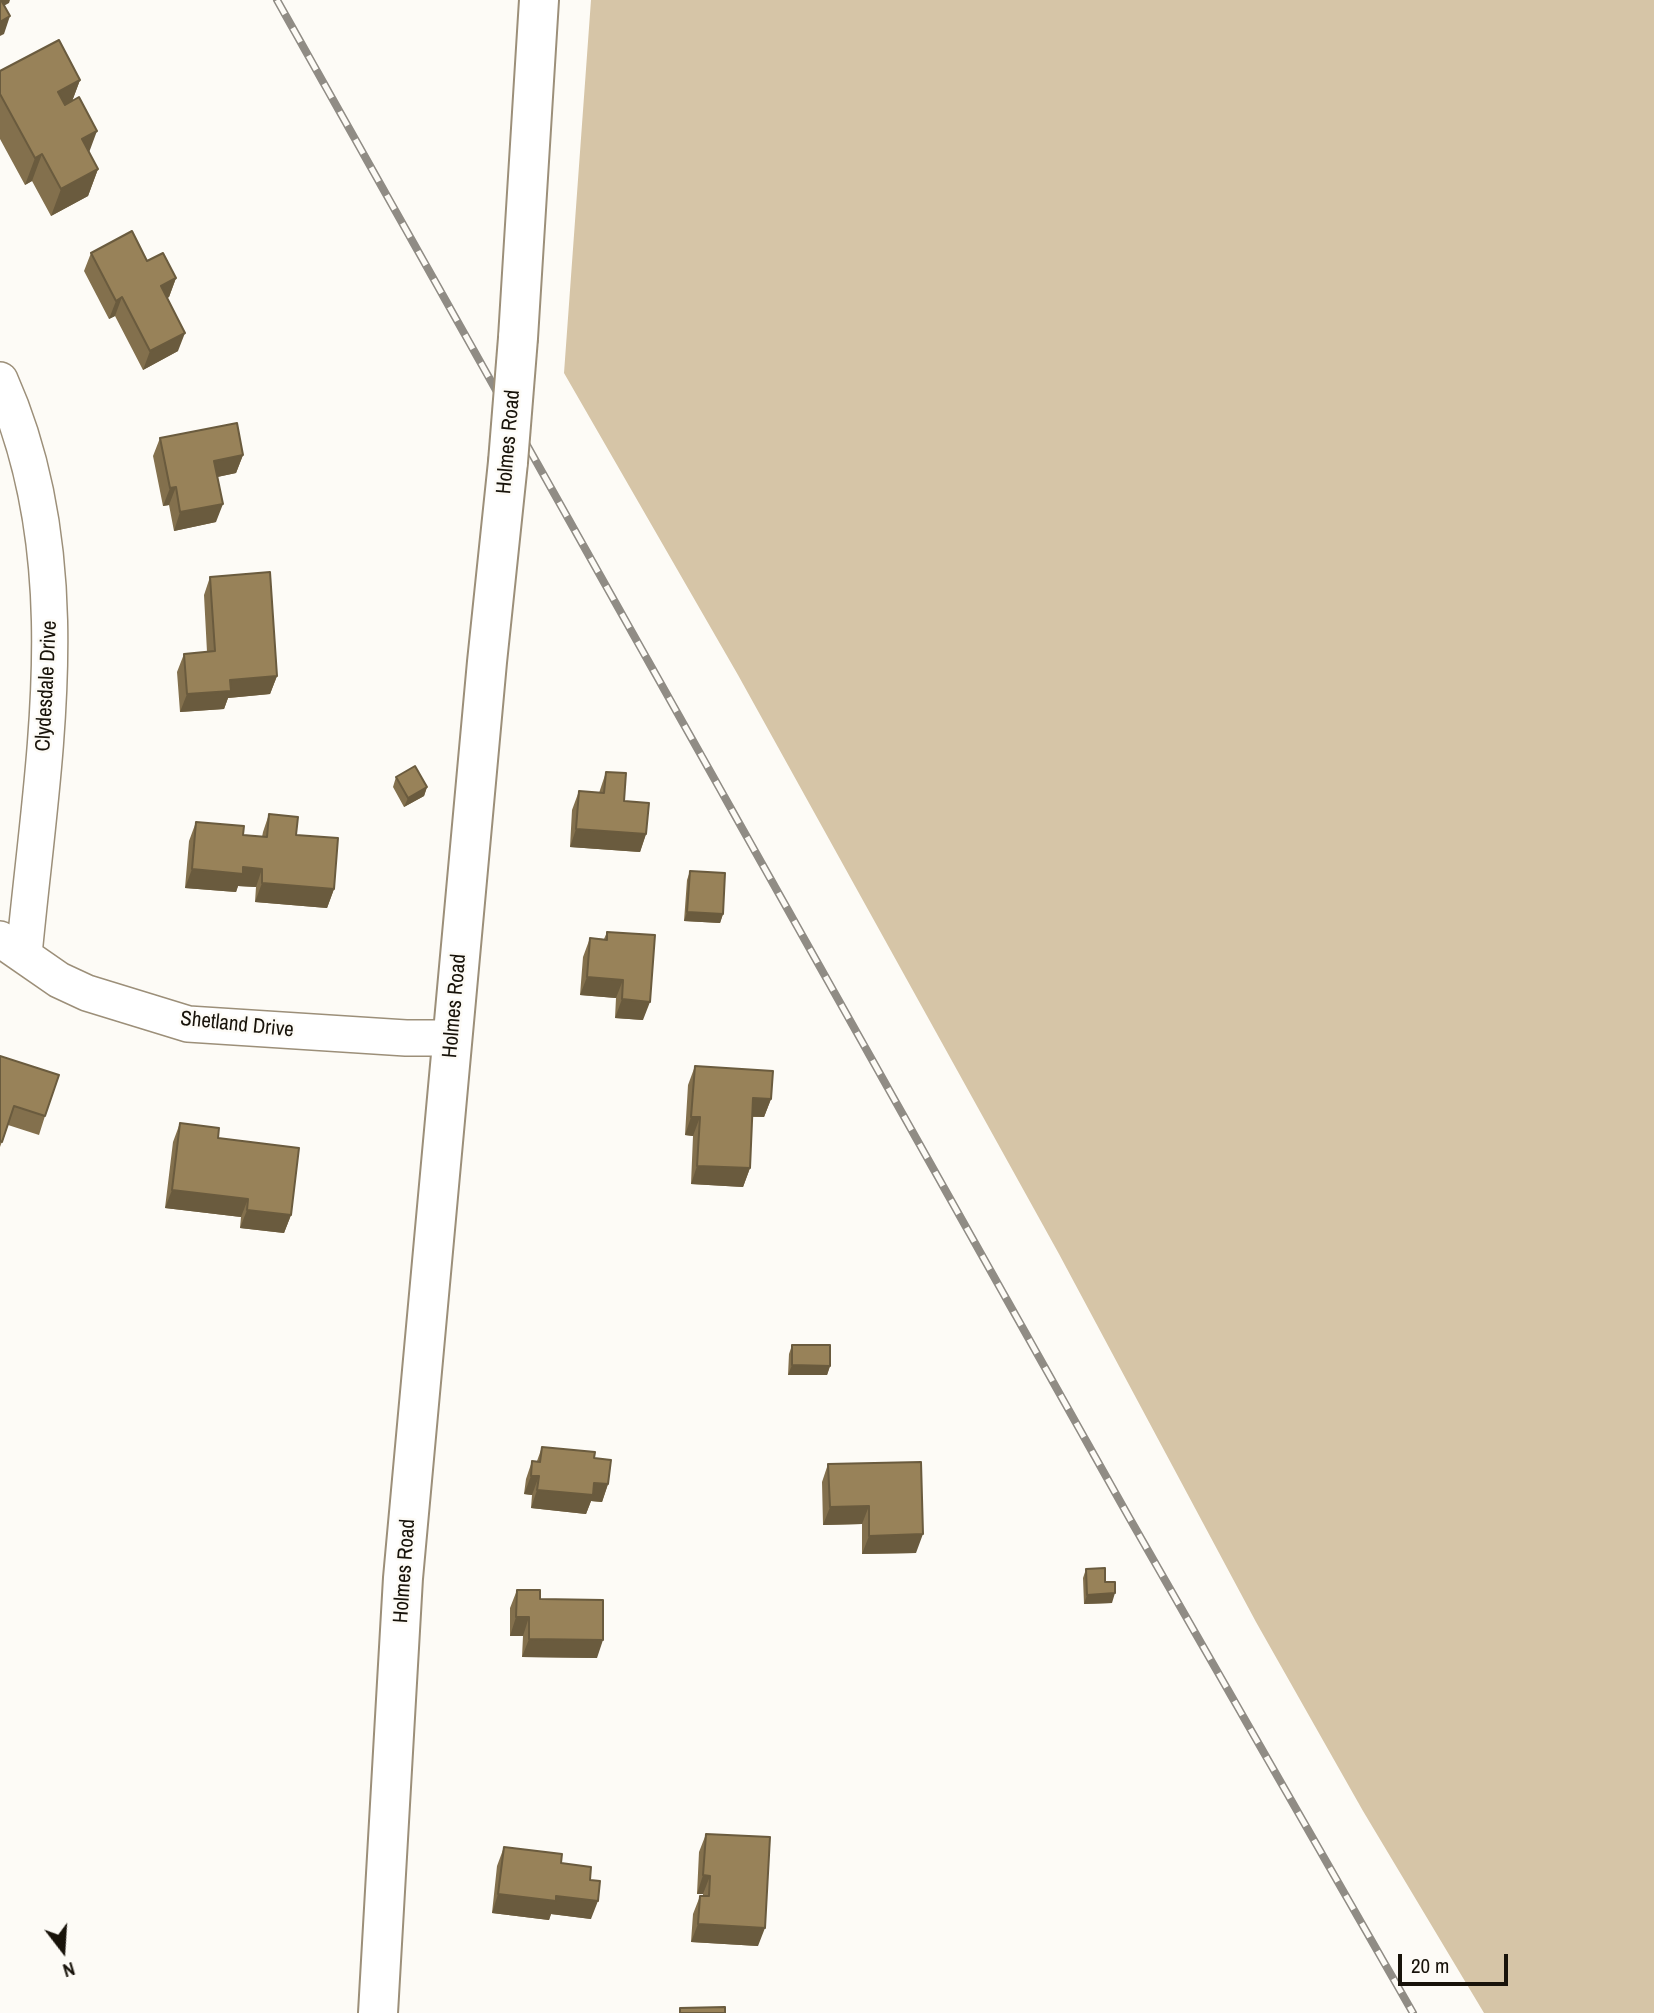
<!DOCTYPE html>
<html>
<head>
<meta charset="utf-8">
<style>
  body { margin:0 }
  #map { position:relative; width:1654px; height:2013px; overflow:hidden; background:#fdfbf6; font-family:"Archivo Narrow",sans-serif }
  canvas { display:block }
  .north { position:absolute; left:28px; top:1915px; width:70px; height:70px; -webkit-text-stroke:5px #fdfbf6; paint-order:stroke; rotate:163deg; font-size:19px; font-weight:700; line-height:28px; text-align:center; color:#18130a }
  .north::after { content:''; display:block; margin:auto; width:24px; height:32px; background:#18130a; clip-path:polygon(50% 0,100% 100%,50% 72%,0 100%) }
  .scale { position:absolute; left:1398px; top:1954px; width:110px; height:32px; box-sizing:border-box; border:4px solid #18130a; border-top:0; padding-left:9px; font-size:21px; line-height:24px; white-space:nowrap; color:#18130a; -webkit-text-stroke:5px #fdfbf6; paint-order:stroke }
</style>
</head>
<body>
<div id="map">
<canvas width="1654" height="2013"></canvas>
<div class="north">N</div>
<div class="scale">20 m</div>
</div>
<script>
const c = document.querySelector('canvas').getContext('2d');
c.lineJoin = 'round';
function fill(path, color) { c.fillStyle = color; c.fill(path, 'evenodd'); }
function trace(path, color, width, dash) { c.strokeStyle = color; c.lineWidth = width; c.lineCap = dash ? 'butt' : 'round'; c.setLineDash(dash || []); c.stroke(path); }
function label(font, color, halo, rows, align = 'center') {
  c.font = font + ' "Archivo Narrow",sans-serif'; c.lineWidth = 5; c.setLineDash([]); c.textBaseline = 'middle'; c.strokeStyle = halo; c.fillStyle = color; for (const [text, x, y, turn = 0] of rows) {
    c.save(); c.translate(x, y); c.rotate((+turn || 0) * Math.PI / 180); c.textAlign = isNaN(turn) ? turn : align; if (halo) c.strokeText(text, 0, 0); c.fillText(text, 0, 0); c.restore();
  }
}
fill(new Path2D(`
  M591 0H1654V2013H1484L1363 1811 1256 1622 1059 1254 738 675 564 373Z`), '#d6c5a7');
const street = new Path2D(`
  M0 380C82 563 42 763 24 955
  M0 939 59 980 87 993 188 1024 406 1038H452`);
const secondary = new Path2D(`
  M518 338 539 0
  M378 2013 403 1578 487 662 508 462`);
trace(street, '#9c8f79', 38);
trace(secondary, '#9c8f79', 42);
trace(street, '#fff', 35);
trace(secondary, '#fff', 38);
const rail = new Path2D(`
  M277 0 1130 1519 1413 2013`);
trace(rail, '#908c85', 8);
trace(rail, '#fdfbf6', 5, [16]);
const secondaryBridge = new Path2D(`
  M508 462 518 338`);
trace(secondaryBridge, '#9c8f79', 42, []);
trace(secondaryBridge, '#fff', 38);
fill(new Path2D(`
  M0 71 80 80 72 101 89 153 98 169 88 196 51 216 32 181 25 185 0 139Z
  M91 253 147 261 176 278 169 297 167 298 178 351 143 370 115 316 109 319 84 271Z
  M160 438 243 455 236 473 217 477 216 522 174 531 169 505 163 506 153 456Z
  M210 577 277 676 270 694 228 698 224 709 180 712 177 672 184 654 207 652 204 595Z
  M606 772 646 834 640 852 570 847 572 810 579 791 599 793Z
  M396 777 427 787 424 796 404 807 393 787Z
  M269 814 296 835 334 889 327 908 255 902 256 887 238 886 236 892 185 888 189 841 196 822 243 835 262 837 263 832Z
  M690 871 723 914 720 923 684 921 687 880Z
  M607 932 643 1020 615 1018 616 998 580 995 583 957 590 938 604 939Z
  M0 1056 45 1116 39 1135 8 1125 0 1147Z
  M695 1066 771 1099 764 1117H752L750 1168 743 1187 691 1184 693 1136 685 1135 688 1085Z
  M180 1123 218 1138 291 1215 284 1233 240 1228 241 1217 165 1208 173 1142Z
  M792 1345 830 1366 827 1375H788L789 1354Z
  M542 1447 594 1458 608 1484 602 1502 591 1501 586 1514 531 1508 532 1495 524 1494 526 1479 532 1461H537Z
  M828 1464 916 1553 862 1554V1524L823 1525 822 1482Z
  M1086 1569 1105 1582 1112 1603 1084 1604 1083 1578Z
  M517 1590 540 1599 597 1658 522 1657 523 1636H510V1608Z
  M706 1834 758 1946 691 1942 693 1914 700 1896H703V1894H697L699 1852Z
  M504 1847 561 1863 590 1880 591 1919 551 1914 549 1920 492 1913 497 1866Z`), '#83704d');
fill(new Path2D(`
  M0 0H10L9 3 0 8Z
  M10 16 4 34 0 36V22Z
  M80 80 70 107 48 119 58 92Z
  M97 131 87 158 82 139Z
  M42 154 32 181 25 185 35 158Z
  M98 169 88 196 51 216 61 189Z
  M176 278 169 297 155 304 161 286Z
  M122 297 115 316 109 319 116 301Z
  M185 333 178 351 143 370 150 351Z
  M243 455 236 473 208 479 214 461Z
  M176 487 169 505 163 506 170 488Z
  M223 504 216 522 174 531 180 512Z
  M277 676 270 694 228 698 224 709 180 712 187 694 230 680Z
  M427 787 424 796 404 807 408 798Z
  M576 829 646 834 640 852 570 847Z
  M243 867 262 869 256 887 238 886 236 892 185 888 192 869Z
  M262 883 334 889 327 908 255 902Z
  M687 912 723 914 720 923 684 921Z
  M587 977 623 980 616 998 580 995Z
  M622 999 650 1002 643 1020 615 1018Z
  M753 1098 771 1099 764 1117 747 1116Z
  M691 1117H700L693 1136 685 1135Z
  M697 1166 750 1168 743 1187 691 1184Z
  M172 1190 248 1199 241 1217 165 1208Z
  M247 1210 291 1215 284 1233 240 1228Z
  M792 1365 830 1366 827 1375H788Z
  M531 1476H539L532 1495 524 1494Z
  M594 1483 608 1484 602 1502 591 1501 586 1514 531 1508 537 1490Z
  M869 1506 862 1524 823 1525 830 1507Z
  M923 1534 916 1553 862 1554 869 1536Z
  M1115 1593 1112 1603 1084 1604 1087 1595Z
  M516 1617H529L523 1636H510Z
  M529 1639 603 1640 597 1658 522 1657Z
  M703 1875 710 1876 703 1894H697Z
  M498 1894 556 1896 598 1901 591 1919 551 1914 549 1920 492 1913Z
  M698 1924 765 1928 758 1946 691 1942Z`), '#6a5b3e');
const building = new Path2D(`
  M0 0H1L10 16 0 22Z
  M59 40 80 80 58 92 65 105 79 97 97 131 82 139 98 169 61 189 42 154 35 158 0 94V71Z
  M132 231 147 261 163 253 176 278 161 286 185 333 150 351 122 297 116 301 91 253Z
  M237 423 243 455 214 461 223 504 180 512 176 487 170 488 160 438Z
  M270 572 277 676 230 680 231 691 187 694 184 654 215 651 210 577Z
  M415 766 427 787 408 798 396 777Z
  M606 772 626 773 624 801 649 803 646 834 576 829 579 791 604 793Z
  M269 814 298 817 296 835 338 838 334 889 262 883V869L243 867V874L192 869 196 822 244 826 243 835 267 837Z
  M690 871 725 873 723 914 687 912Z
  M607 932 655 935 650 1002 622 999 623 980 587 977 590 938 607 940Z
  M0 1056 59 1075 45 1116 14 1106 2 1142 0 1141Z
  M695 1066 773 1071 771 1099 753 1098 750 1168 697 1166 700 1117H691Z
  M180 1123 219 1128 218 1138 299 1148 291 1215 247 1210 248 1199 172 1190Z
  M792 1345H830V1366L792 1365Z
  M542 1447 595 1452 594 1458 611 1460 608 1484 594 1483 593 1495 537 1490 539 1476H531L532 1461 540 1462Z
  M921 1462 923 1534 869 1536V1506L830 1507 828 1464Z
  M1105 1568V1582H1115V1593L1087 1595 1086 1569Z
  M517 1590H540V1599L603 1600V1640L529 1639V1617H516Z
  M706 1834 770 1837 765 1928 698 1924 700 1896H709L710 1876 703 1875Z
  M504 1847 562 1854 561 1863 591 1867 590 1880 600 1881 598 1901 556 1896V1901L498 1894Z
  M725 2007V2013H680V2008Z`);
fill(building, '#988259');
trace(building, '#6a5b3e', 2);
label('21px', '#18130a', '#fdfbf6', [
  ["Holmes Road",509,442,-85],
  ["Clydesdale Drive",47,686,-87],
  ["Holmes Road",455,1006,-85],
  ["Shetland Drive",237,1025,6],
  ["Holmes Road",405,1571,-86]
]);
</script>
</body>
</html>
